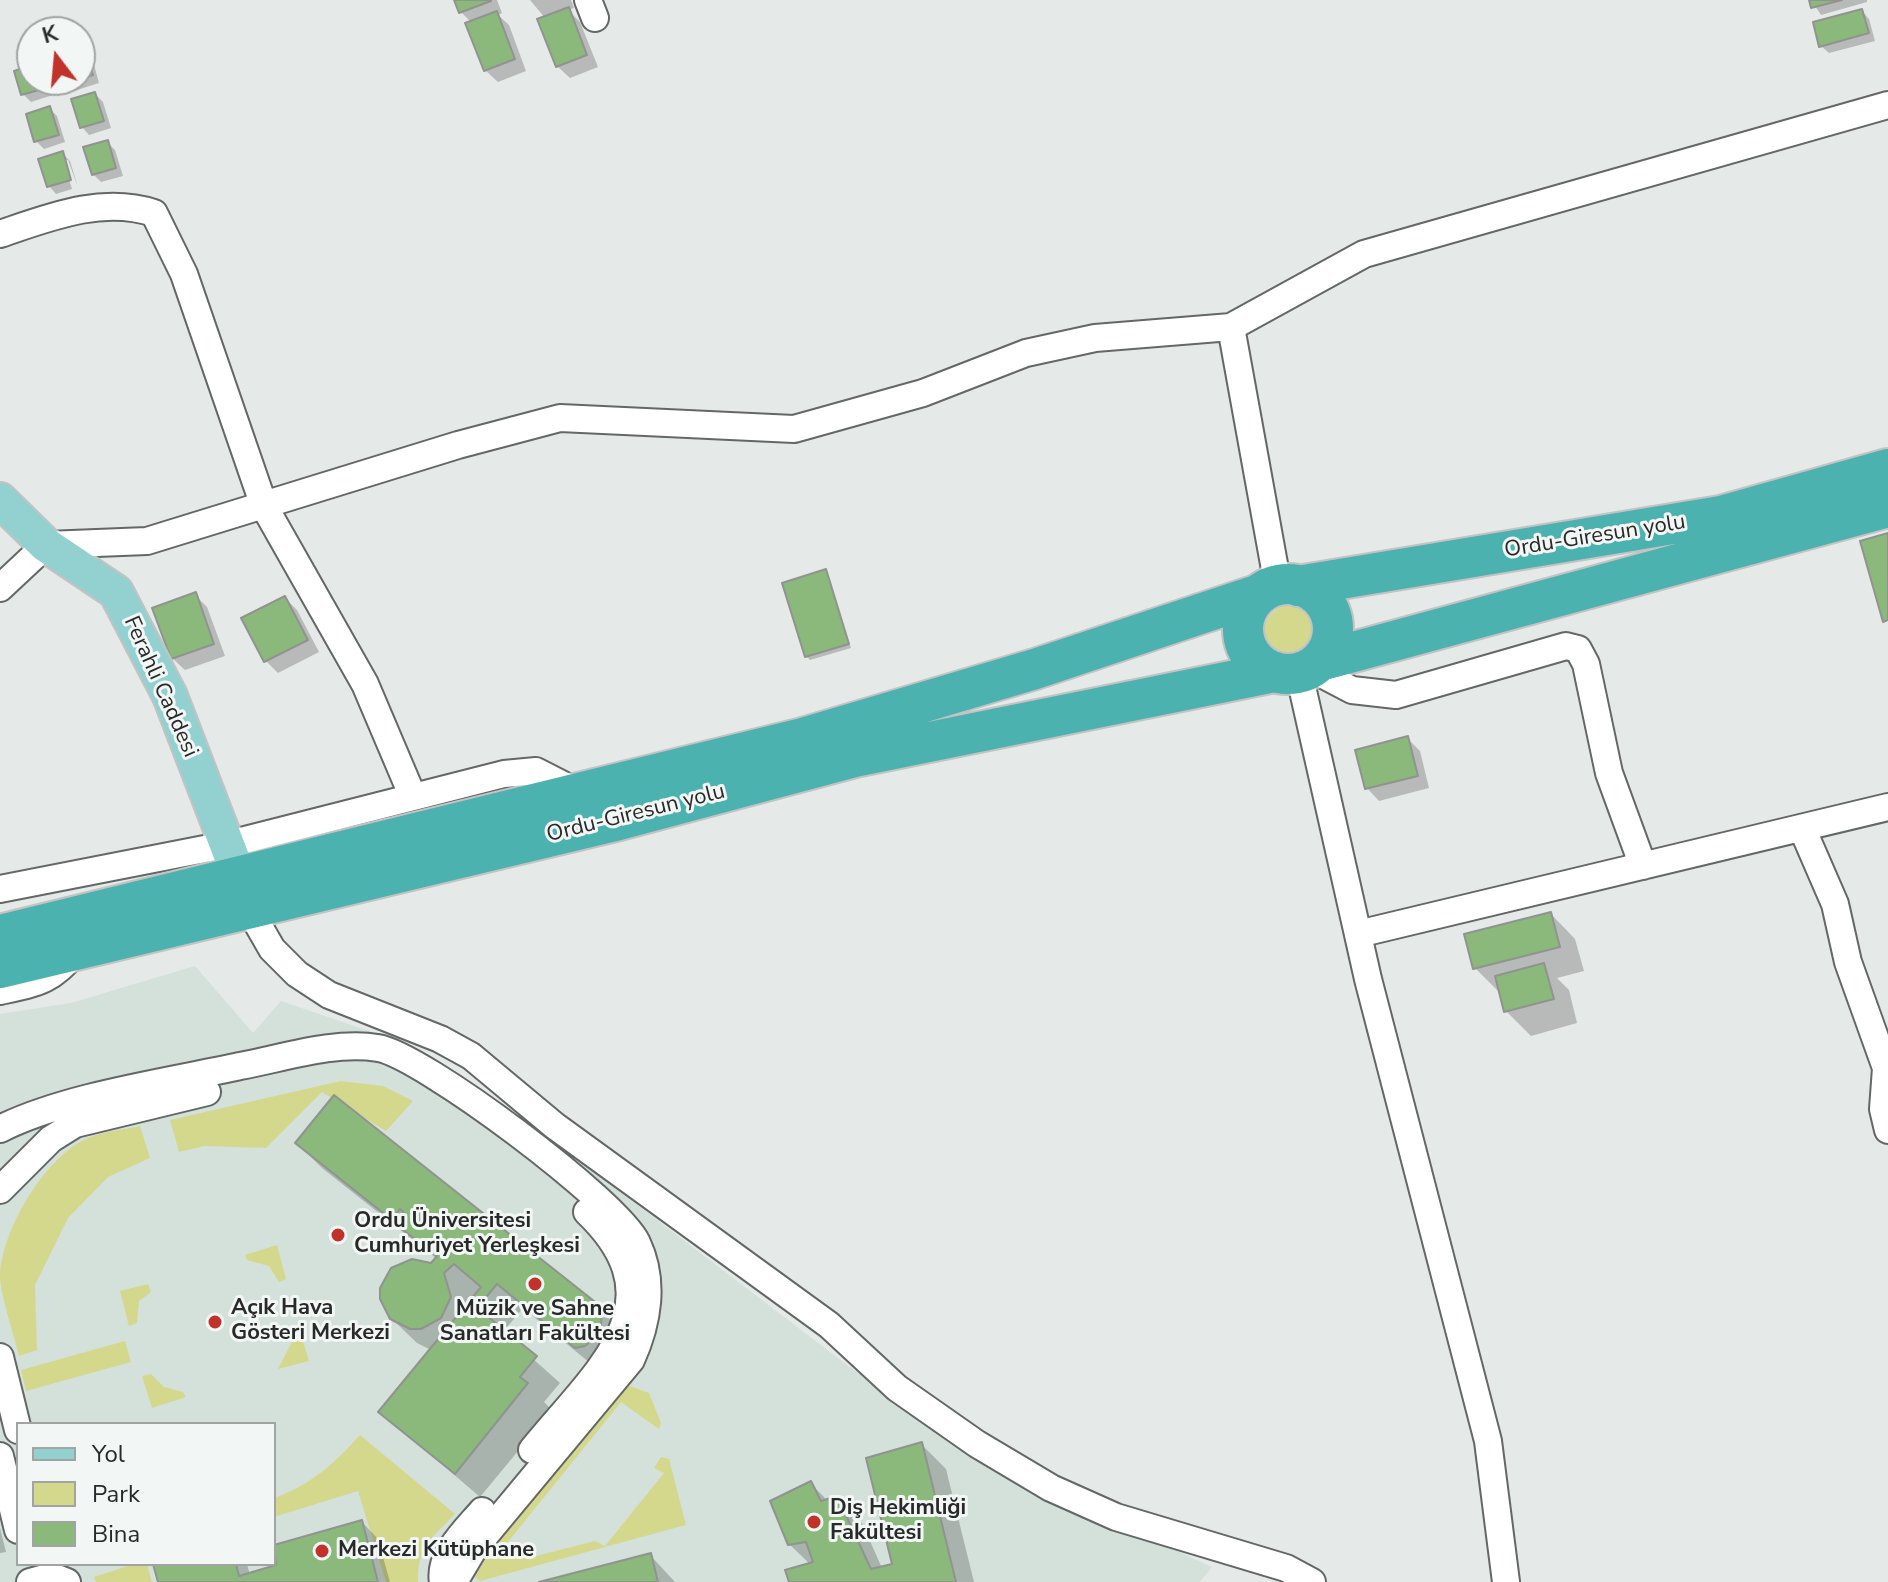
<!DOCTYPE html>
<html>
<head>
<meta charset="utf-8">
<style>
  body { margin:0 }
  #map { position:relative; width:1888px; height:1582px; overflow:hidden; background:#e5e9e7; font-family:"Nunito Sans",sans-serif }
  canvas { display:block }
  .legend { position:absolute; left:16px; top:1422px; width:260px; height:144px; box-sizing:border-box; background:#f2f6f4; border:2px solid #a1a4a3; margin:0; padding:10px 14px; list-style:none; font-size:24px; color:#282a29 }
  .legend li { display:flex; align-items:center; gap:16px; height:40px }
  .legend b { width:40px; border:2px solid #a1a4a3 }
  .north { position:absolute; left:16px; top:16px; width:80px; height:80px; box-sizing:border-box; background:#f2f6f4; border:2px solid #a1a4a3; border-radius:50%; rotate:344deg; font-size:22px; font-weight:700; line-height:32px; text-align:center; color:#282a29 }
  .north::after { content:''; display:block; margin:auto; width:28px; height:36px; background:#c1332a; clip-path:polygon(50% 0,100% 100%,50% 72%,0 100%) }
</style>
</head>
<body>
<div id="map">
<canvas width="1888" height="1582"></canvas>
<ul class="legend">
<li><b style="height:10px;background:#93d1d0"></b>Yol</li>
<li><b style="height:22px;background:#d4d88d"></b>Park</li>
<li><b style="height:22px;background:#8ab97b"></b>Bina</li>
</ul>
<div class="north">K</div>
</div>
<script>
const c = document.querySelector('canvas').getContext('2d');
c.lineJoin = 'round';
function fill(path, color) { c.fillStyle = color; c.fill(path, 'evenodd'); }
function trace(path, color, width, dash) { c.strokeStyle = color; c.lineWidth = width; c.lineCap = dash ? 'butt' : 'round'; c.setLineDash(dash || []); c.stroke(path); }
function label(font, color, halo, rows, align = 'center') {
  c.font = font + ' "Nunito Sans",sans-serif'; c.lineWidth = 6; c.setLineDash([]); c.textBaseline = 'middle'; c.strokeStyle = halo; c.fillStyle = color; for (const [text, x, y, turn = 0] of rows) {
    c.save(); c.translate(x, y); c.rotate((+turn || 0) * Math.PI / 180); c.textAlign = isNaN(turn) ? turn : align; if (halo) c.strokeText(text, 0, 0); c.fillText(text, 0, 0); c.restore();
  }
}
fill(new Path2D(`
  M195 966 253 1033 281 1001 401 1042 455 1073 619 1191 847 1365 1032 1495 1153 1540 1212 1567 1200 1582H0V1014L71 1003ZM18 1424H274V1564H18Z`), '#d4e0da');
fill(new Path2D(`
  M1264 632a27 27 0 1 1 54 0a27 27 0 1 1-54 0Z
  M341 1081 383 1086 413 1101 386 1131 322 1092 266 1148 204 1146 179 1152 170 1120Z
  M140 1126 150 1158 108 1177 68 1218 35 1285 37 1350 19 1356C13 1331 3 1304 0 1279 0 1234 39 1169 75 1145 94 1132 118 1131 140 1126Z
  M277 1245 286 1279 279 1282 269 1266 247 1260 245 1255Z
  M148 1284 151 1292 139 1301 137 1323 129 1326 120 1291Z
  M299 1328 309 1361 278 1369 293 1340 292 1330Z
  M125 1341 131 1362 26 1391 21 1370Z
  M151 1374 164 1387 183 1392 186 1397 152 1408 142 1376Z
  M630 1386 649 1393 661 1423 659 1429 621 1402 507 1543 528 1558 595 1541 605 1546 664 1473 654 1468 661 1457 669 1459 686 1525 480 1581 469 1573 620 1388Z
  M360 1435 455 1514C432 1538 417 1547 418 1582H386L358 1491 274 1517V1498C311 1485 334 1464 360 1435Z
  M134 1564H147L152 1582H96L94 1577Z`), '#d4d88d');
fill(new Path2D(`
  M456 0H497L502 13 498 15 509 25 526 71 498 82 485 70 472 23 461 12Z
  M530 0H571L574 8 568 10 580 22 598 67 570 78 557 66 545 18Z
  M1811 0H1867V2L1821 15Z
  M1862 11 1869 19 1875 41 1829 53 1821 46Z
  M85 53 93 61 99 83 74 91 65 80H80V54Z
  M32 67V80H52L56 94 31 102 23 94Z
  M95 94 103 102 111 128 89 135 82 127Z
  M49 108 57 116 65 142 44 149 36 141Z
  M107 142 115 150 123 176 101 182 93 174Z
  M62 153 70 161 78 187 68 160H63L72 189 56 194 49 186Z
  M826 572 851 648 810 660 806 656Z
  M195 595 207 607 225 656 185 670 172 658Z
  M285 598 297 610 319 652 278 673 266 661 244 619Z
  M1408 739 1420 751 1429 788 1379 801 1367 788Z
  M1551 914 1575 939 1584 971 1557 978 1569 990 1577 1023 1531 1036 1506 1011 1500 993 1475 968Z
  M297 1143 597 1307 623 1332 601 1372 523 1308 503 1332 560 1383 544 1402 552 1410 480 1497 381 1412 431 1350 417 1343 391 1318 437 1259 322 1168Z
  M921 1444 946 1469 974 1582H791L810 1564 789 1544 811 1484 828 1501 837 1498 862 1523 882 1568 894 1565Z
  M362 1522 378 1539 390 1582H160L155 1564H247L250 1575 279 1566 274 1547Z
  M0 1528 6 1552 0 1553Z
  M650 1555 675 1582H547Z`), '#0003');
const building = new Path2D(`
  M454 0H490L491 1 459 13Z
  M1809 0H1842L1811 8Z
  M569 7 587 55 556 67 537 19Z
  M1862 9 1869 33 1819 47 1813 22Z
  M497 11 515 59 484 71 465 23Z
  M85 51 93 75 80 79V52Z
  M32 65V80H47L50 87 21 95 14 71Z
  M95 92 104 121 80 128 71 99Z
  M50 106 59 135 34 142 26 114Z
  M108 140 116 168 92 175 83 147Z
  M63 151 71 180 47 187 38 159Z
  M1888 533V620L1883 622 1860 541Z
  M826 569 849 644 805 657 782 583Z
  M196 592 214 644 171 659 152 608Z
  M285 596 308 640 264 662 241 618Z
  M1408 736 1418 776 1365 789 1355 750Z
  M1551 912 1560 947 1473 969 1464 934Z
  M1544 963 1554 999 1504 1012 1495 976Z
  M334 1095 599 1305 602 1314 600 1334 585 1346 575 1348 497 1284 477 1308 537 1356 520 1377 528 1383 455 1474 378 1412 481 1287 454 1264 444 1273 451 1297 441 1318 421 1329H410L390 1319 380 1299V1288L391 1268 412 1259 431 1263 437 1256 398 1226 406 1215 400 1209 392 1220 295 1143Z
  M922 1442 956 1582H789L785 1570 813 1562 806 1542 788 1545 770 1501 811 1481 821 1501 837 1496 871 1569 892 1564 866 1458Z
  M362 1520 378 1582H158L153 1564H236L239 1576 276 1565 274 1545Z
  M651 1553 658 1582H539Z`);
fill(building, '#8ab97b');
trace(building, '#919390', 2);
const minor = new Path2D(`
  M588 0 595 18
  M0 234C50 217 102 196 154 213L184 274 264 506 365 684 413 797
  M1231 327 1278 586
  M0 588 46 545 147 541 458 445 560 418 794 429 923 393 1026 353 1095 338 1231 327 1364 254 1888 105
  M1310 668 1352 690 1396 695 1566 646 1578 649 1586 664 1609 773 1643 866
  M1299 673 1368 979 1488 1441 1506 1582
  M1802 828 1835 904 1848 962 1886 1068 1883 1109 1888 1130
  M0 889 225 845 504 774 536 771 579 793
  M249 909 272 949 297 974 329 995 440 1039 471 1056 555 1126 829 1325 897 1388 977 1444 1051 1488 1116 1517 1286 1568 1312 1582
  M1358 934 1888 807
  M0 991C38 983 52 981 77 950
  M0 1129C66 1096 167 1082 240 1066 284 1058 333 1041 378 1048 422 1055 618 1202 637 1243 655 1281 648 1323 631 1360L473 1550 454 1582
  M0 1190 51 1139 75 1124 207 1092
  M0 1357 18 1430
  M532 1450C596 1371 683 1304 587 1212
  M0 1456 18 1530
  M30 1582 52 1576 67 1582
  M443 1582C438 1555 466 1530 482 1511`);
const major = new Path2D(`
  M0 500 46 545 116 592 170 696 239 876`);
const highway = new Path2D(`
  M1243 629a45 45 0 1 1 90 0a45 45 0 1 1-90 0Z
  M1298 586 1721 516 1888 469
  M1320 661 1888 507
  M0 935 803 738 1035 669 1260 594
  M0 968 619 820 855 757 1275 672`);
trace(minor, '#636765', 30);
trace(major, '#c3c3c3', 38);
trace(highway, '#c3c3c3', 44);
trace(minor, '#fff', 26);
trace(major, '#93d1d0', 34);
trace(highway, '#4bb2b0', 40);
for (const [x, y, r, color] of [
  [338,1235,8,"#c1332a"],
  [535,1284,8,"#c1332a"],
  [215,1322,8,"#c1332a"],
  [814,1522,8,"#c1332a"],
  [322,1551,8,"#c1332a"]
]) { const dot = new Path2D(); dot.arc(x, y, r, 0, 2 * Math.PI); c.fillStyle = color; c.fill(dot); trace(dot, '#f2f6f4', 3); }
label('22px', '#282a29', '#f2f6f4', [
  ["Ordu-Giresun yolu",1595,537,-9],
  ["Ferahli Caddesi",160,687,66],
  ["Ordu-Giresun yolu",636,814,-14]
]);
label('bold 22px', '#282a29', '#f2f6f4', [
  ["Ordu Üniversitesi",354,1222],
  ["Cumhuriyet Yerleşkesi",354,1247],
  ["Açık Hava",231,1309],
  ["Gösteri Merkezi",231,1334],
  ["Müzik ve Sahne",535,1310,"center"],
  ["Sanatları Fakültesi",535,1335,"center"],
  ["Diş Hekimliği",830,1509],
  ["Fakültesi",830,1534],
  ["Merkezi Kütüphane",338,1551]
], 'left');
</script>
</body>
</html>
